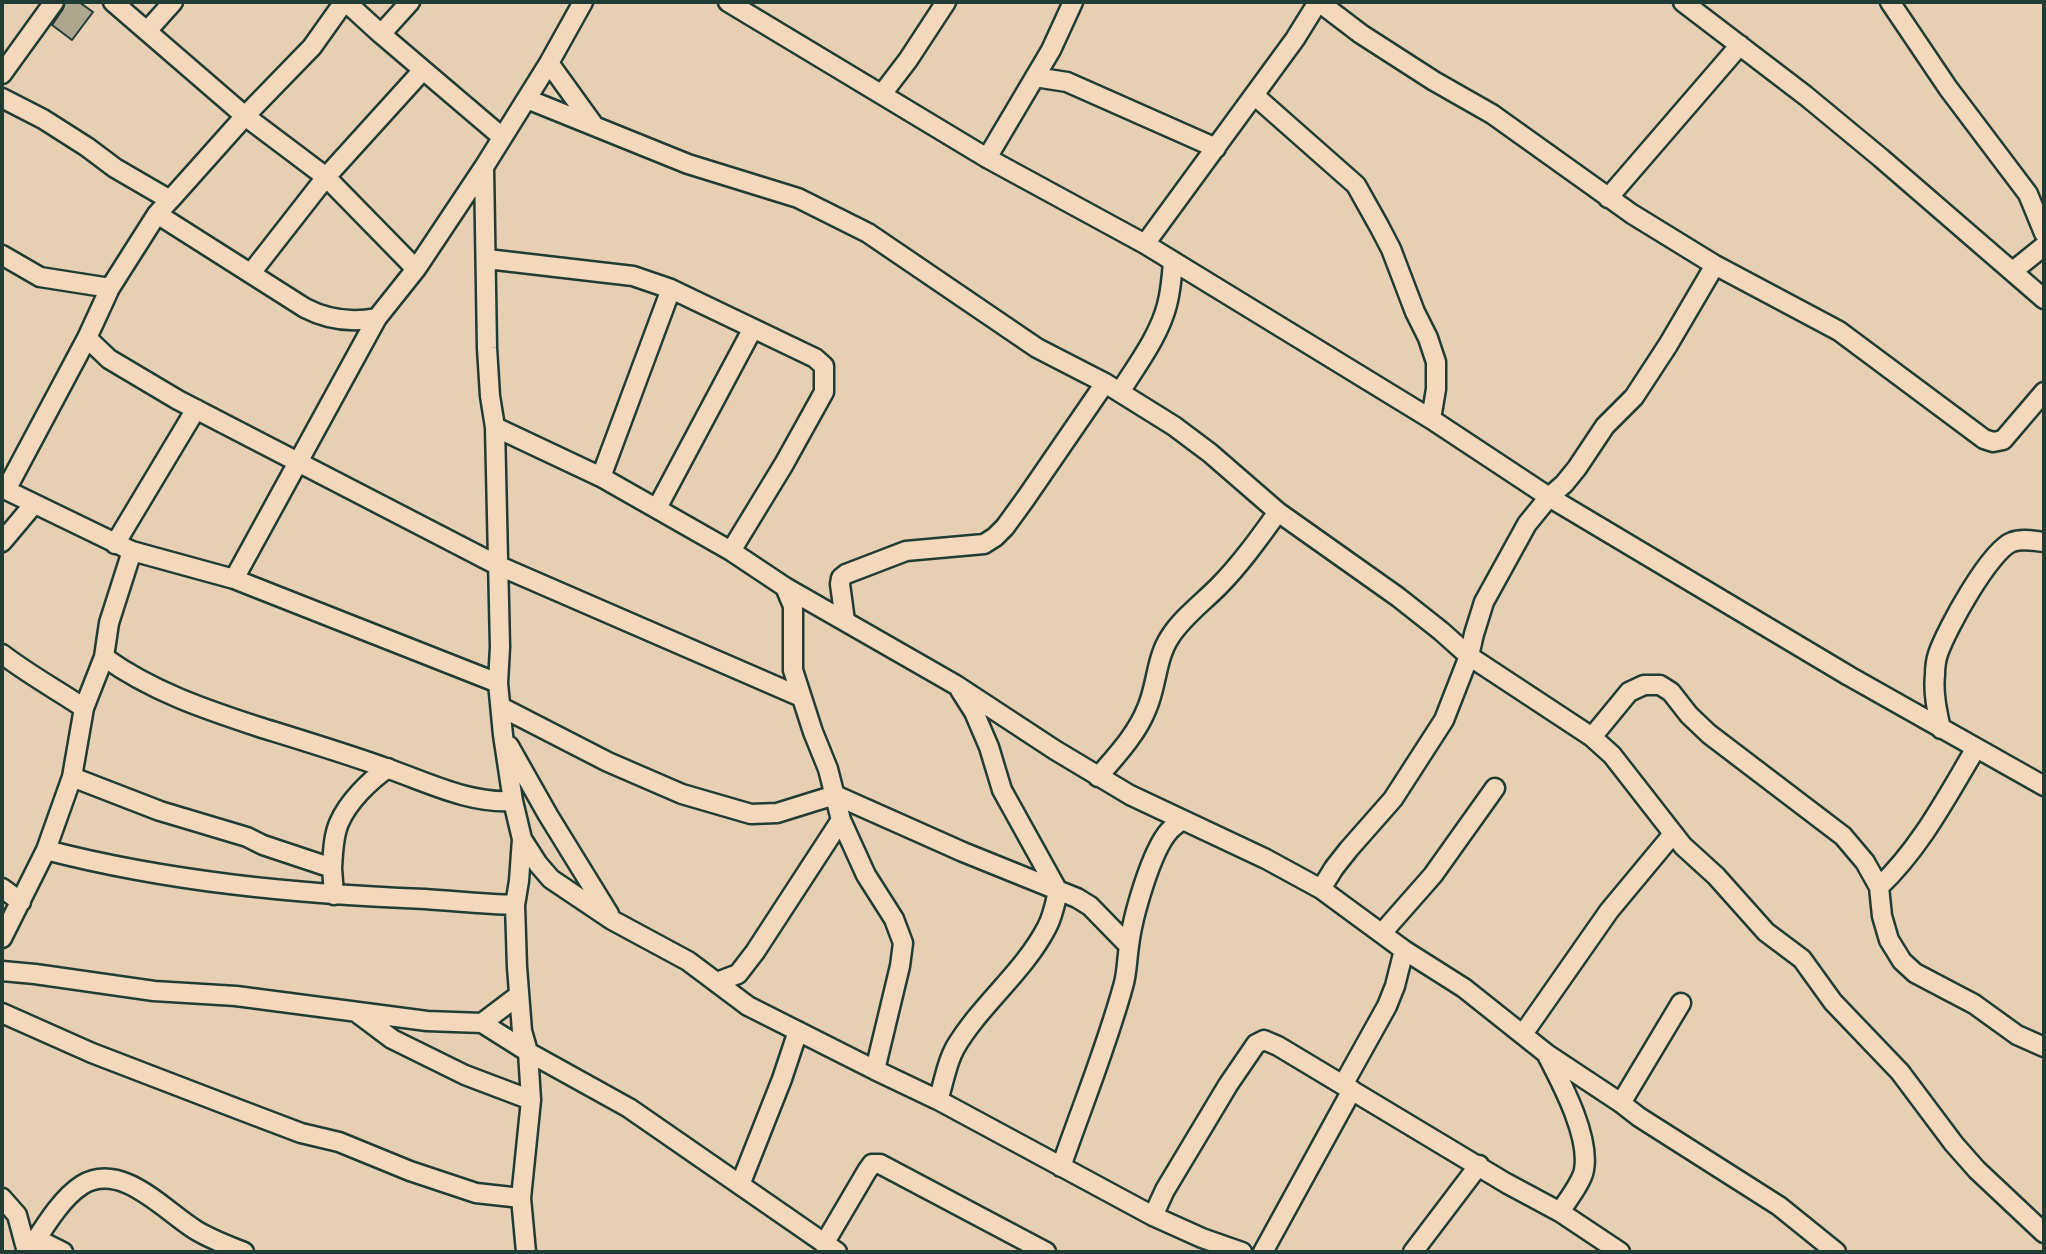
<!DOCTYPE html>
<html>
<head>
<meta charset="utf-8">
<style>
  body { margin:0 }
  #map { position:relative; width:2046px; height:1254px; overflow:hidden; background:#e7cfb3; font-family:Mynerve,sans-serif }
  canvas { display:block }
  .frame { position:absolute; inset:0; border:4px solid #1f3d34; pointer-events:none }
</style>
</head>
<body>
<div id="map">
<canvas width="2046" height="1254"></canvas>
<div class="frame"></div>
</div>
<script>
const c = document.querySelector('canvas').getContext('2d');
c.lineJoin = 'round';
function fill(path, color) { c.fillStyle = color; c.fill(path, 'evenodd'); }
function trace(path, color, width, dash) { c.strokeStyle = color; c.lineWidth = width; c.lineCap = dash ? 'butt' : 'round'; c.setLineDash(dash || []); c.stroke(path); }
const building = new Path2D(`
  M65 2H79L93 12 72 40 52 25 63 9Z`);
fill(building, '#afa68f');
trace(building, '#1f3d34', 2);
const minor = new Path2D(`
  M113 2 245 116 326 177 416 269
  M346 2 381 34 502 137
  M728 2 987 158 1145 244 1431 419 1549 497 1849 676 2044 786
  M1319 2 1361 34 1434 81 1492 114 1632 214 1715 265 1839 331 1984 439 1993 442 2003 440 2044 392
  M1683 2 1806 96 1881 158 2044 299
  M1890 2 1948 88 2028 194 2044 233
  M147 31 173 2
  M381 34 410 2
  M549 63 593 124
  M2 74 54 2
  M1035 77 1067 82 1216 148
  M882 94 908 60 946 2
  M1254 95 1356 185 1379 226 1391 249 1415 312 1428 338 1436 362V389L1431 419
  M2 98 43 119 87 147 115 168 170 200 245 116 312 47 344 2
  M527 99 688 164 798 198 868 233 1037 348 1105 383 1174 426 1210 453 1278 512C1260 537 1240 565 1218 587 1202 603 1182 618 1170 637 1156 658 1157 685 1147 708 1137 734 1116 756 1098 777
  M987 158 1051 50 1073 2
  M484 167 487 348 490 396 495 427 601 477 731 551 785 587 956 685 1055 750 1130 795 1266 859 1321 889 1404 950 1464 988 1547 1054 1621 1103 1639 1117 1779 1206 1836 1252
  M1608 198 1740 45
  M157 214 305 308C328 320 351 323 377 318
  M1145 244 1295 39 1318 2
  M2 255 40 277 110 288
  M487 259 633 276 671 289 815 358 824 366V392L784 464 731 551
  M2013 271 2044 246
  M251 273 326 177 423 70
  M87 338 109 359 178 400 497 565 801 697
  M1120 392C1137 365 1159 336 1167 305 1171 290 1172 276 1173 261
  M495 427 500 647 498 683 503 735 513 801 522 839 538 864 551 879 612 920 688 961 748 1006 875 1070 938 1100 1153 1216 1202 1238 1242 1252
  M601 477 671 289
  M2 488 132 551 234 579 498 683
  M6 490 87 338 110 288 157 214 170 200
  M657 508 752 330
  M1278 512 1398 597 1441 631 1469 656 1592 737 1612 755 1683 846 1716 876 1766 932 1802 959 1833 1002 1900 1072 1954 1144 1977 1170 2044 1233
  M2 542 34 504
  M115 544 196 409
  M234 579 377 318 416 269 484 167 549 63 583 2
  M785 587 793 606V670L813 732 828 769 841 820 866 875 894 919 903 943 900 966 875 1070
  M845 621 840 584 841 578 846 574 906 551 984 544 995 537 1005 527 1026 498 1105 383
  M2 654C28 674 57 690 84 708
  M104 657C151 691 204 709 259 727 301 740 344 753 386 768 427 782 469 804 513 801
  M501 707 608 762 682 794 751 814 777 813 835 795 963 852 1077 898 1090 906 1129 946
  M1941 729C1937 711 1933 693 1935 675 1935 668 1936 660 1938 654 1946 630 1990 550 2012 542 2022 538 2034 541 2044 542
  M1592 737 1629 692 1644 685H1660L1671 692 1689 715 1709 734 1843 836 1865 862 1879 887 1882 916 1889 940 1902 961 1915 973 1974 1004 2017 1035 2044 1047
  M509 746 548 815 609 914
  M72 777 160 811 247 837 263 845 332 868 334 895
  M46 850C170 882 297 894 425 899 455 901 485 904 515 905
  M332 868C333 854 333 837 339 823 348 802 369 781 388 768
  M1879 887C1921 847 1946 798 1976 748
  M2 888 21 902
  M1321 889 1334 868 1349 849 1393 799 1444 720 1469 656 1474 634 1484 602 1527 524 1549 497 1564 484 1577 468 1605 426 1634 397 1668 345 1715 265
  M1382 933 1433 875 1495 788
  M2 938 46 850 72 777 84 708 104 657 109 623 132 551
  M2 971 35 974 154 991 236 996 427 1021 482 1023 528 1052 629 1108 837 1252
  M717 982 738 974 755 952 841 820
  M356 1012 392 1039 465 1075 531 1100
  M2 1013 92 1053 243 1111 301 1133 339 1142 410 1171 476 1193 521 1198 531 1100 528 1052 522 1031 517 967 515 905 519 881 522 839
  M482 1023 519 995
  M1523 1034 1609 911 1673 834
  M1548 1057C1563 1086 1590 1137 1584 1170 1582 1182 1567 1201 1560 1212
  M1343 1085 1387 1006 1395 986 1404 950
  M938 1100C944 1083 946 1064 955 1048 980 1005 1024 972 1047 927 1053 916 1055 904 1058 891L1002 790 989 747 974 712 960 690
  M1621 1103 1681 1003
  M1061 1167C1082 1106 1107 1046 1124 983 1127 971 1127 959 1129 946 1132 919 1151 850 1170 830 1173 827 1178 823 1182 820
  M740 1185 782 1079 798 1031
  M2 1198 17 1215 27 1252
  M521 1198 526 1252
  M1153 1216 1165 1190 1228 1085 1256 1044 1264 1040 1278 1046 1506 1183 1560 1212 1620 1252
  M37 1239 63 1252
  M824 1244 867 1171 872 1164H880L1046 1252
  M28 1252C42 1231 60 1199 82 1185 123 1160 167 1214 199 1232 213 1240 229 1246 244 1252
  M1263 1252 1352 1090
  M1413 1252 1479 1165`);
trace(minor, '#1f3d34', 23);
trace(minor, '#f4d8bb', 18);
</script>
</body>
</html>
